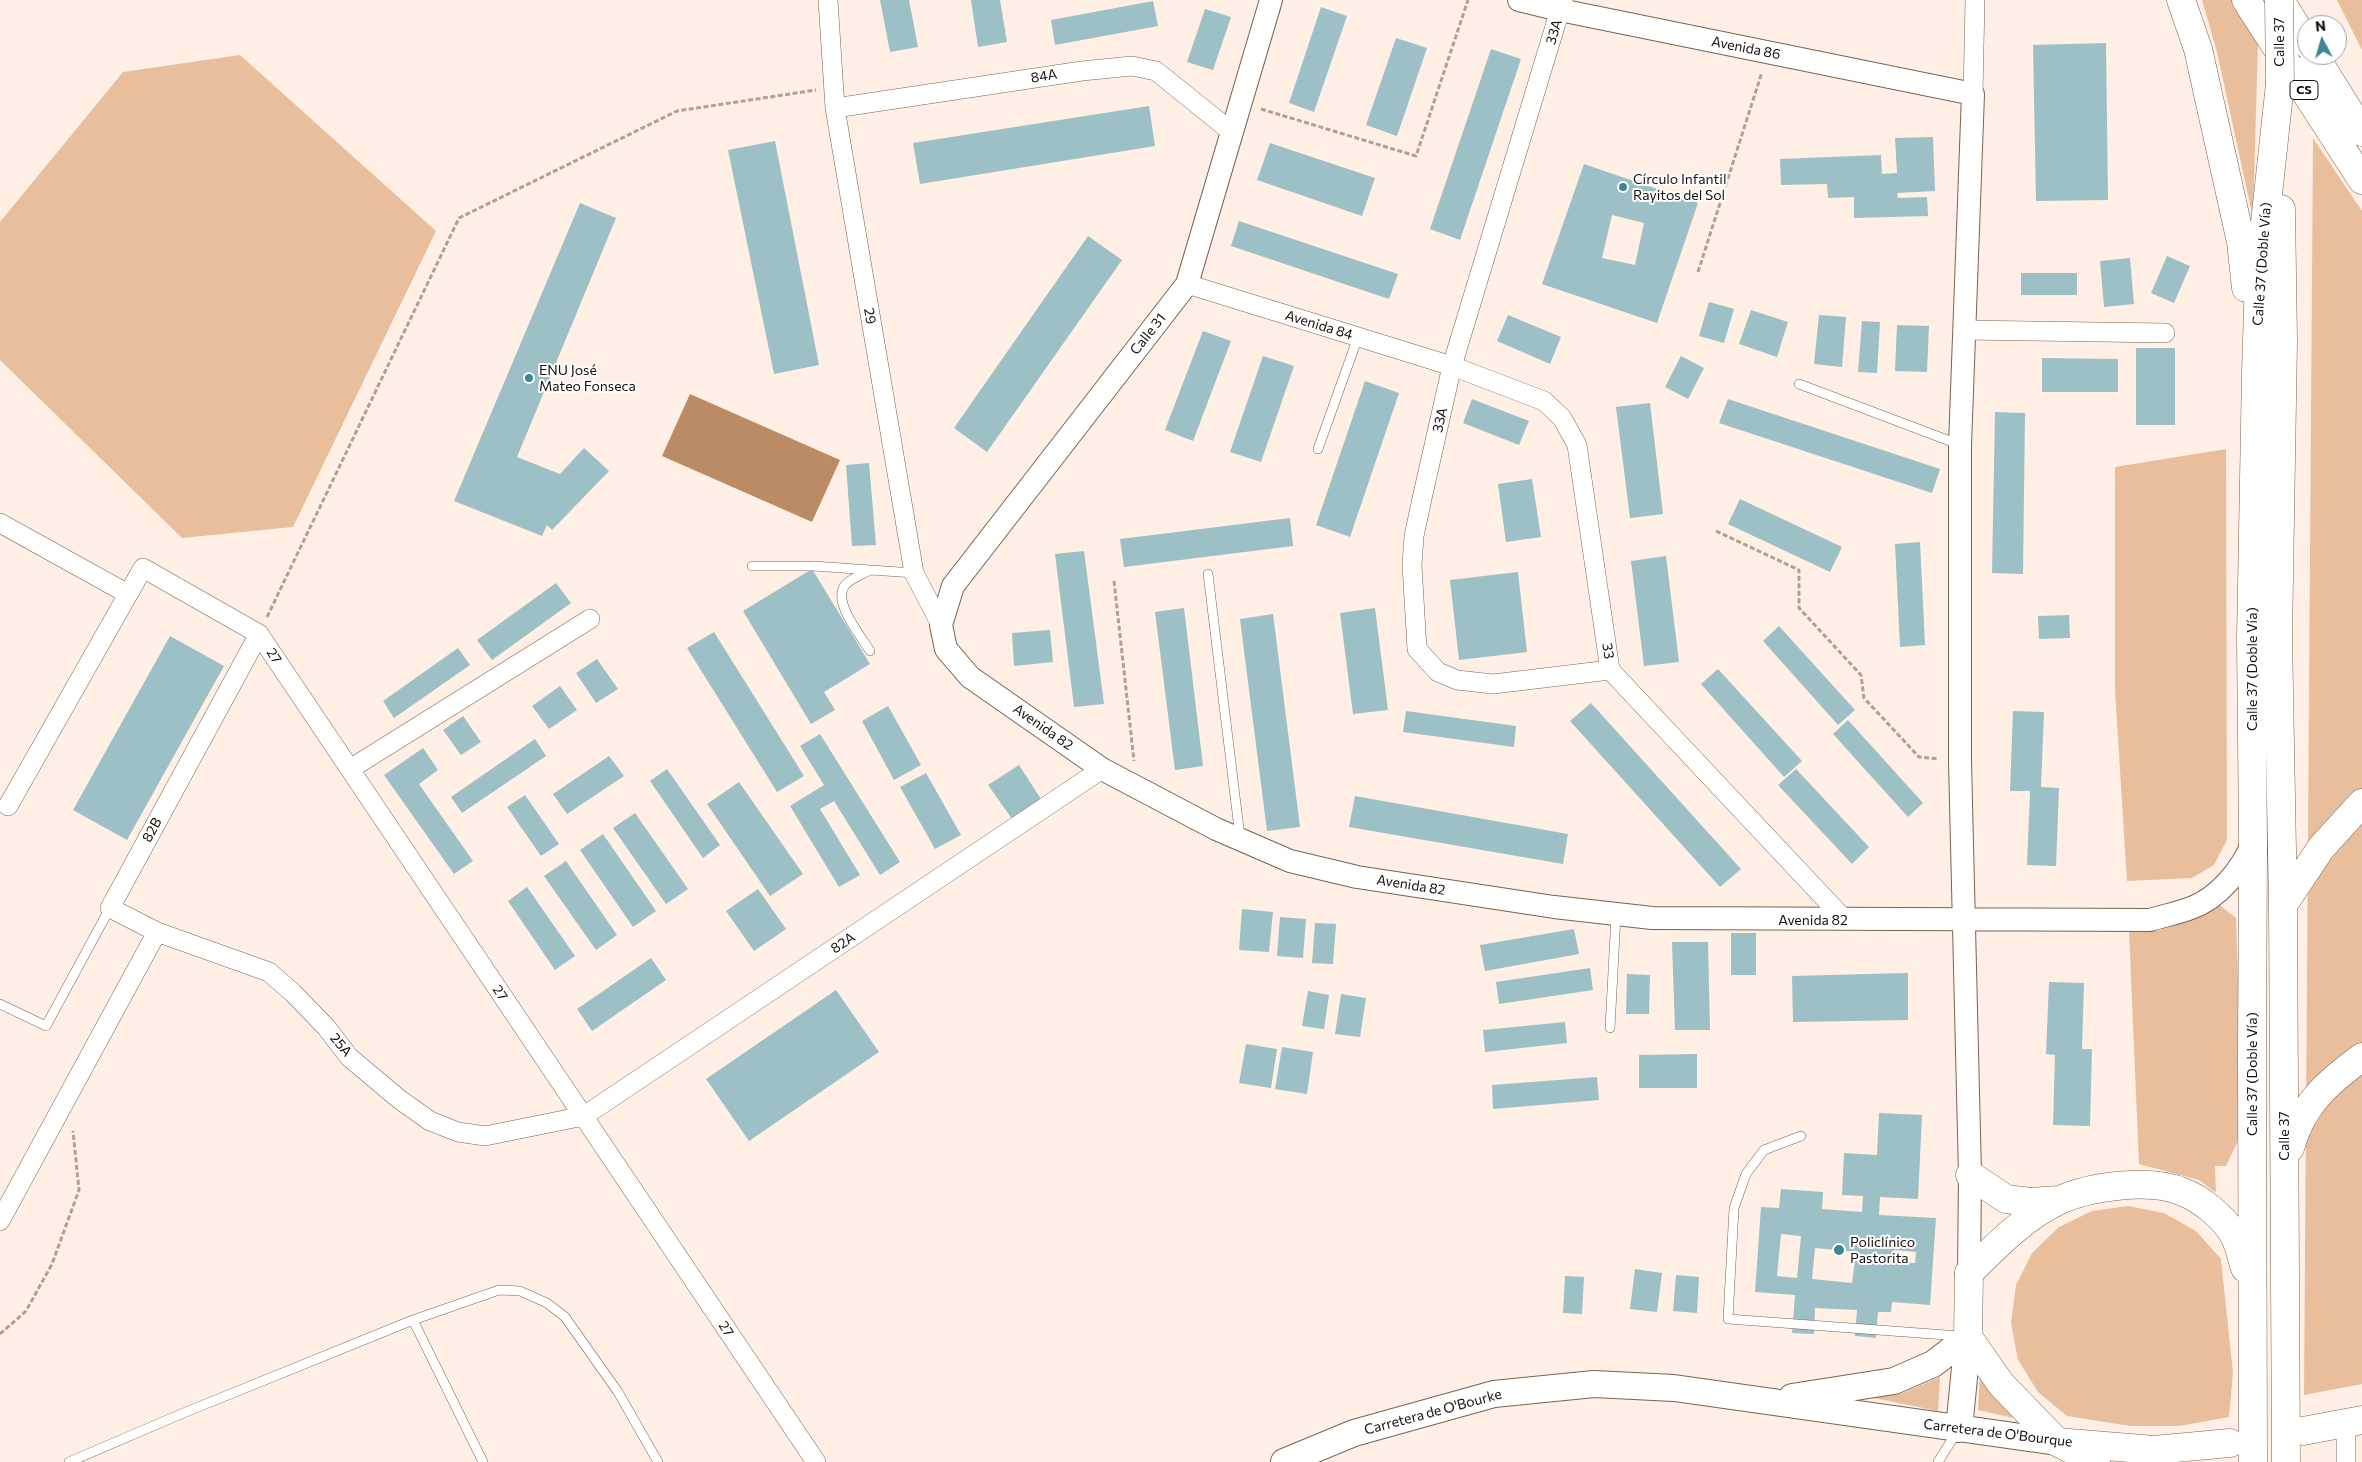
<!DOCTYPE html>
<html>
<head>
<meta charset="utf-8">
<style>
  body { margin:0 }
  #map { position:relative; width:2362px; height:1462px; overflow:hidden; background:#ffefe4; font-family:Commissioner,sans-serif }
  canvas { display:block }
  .north { position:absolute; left:2297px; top:15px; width:50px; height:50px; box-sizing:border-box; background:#fff; border:1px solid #a29f9c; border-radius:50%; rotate:354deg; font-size:14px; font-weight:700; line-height:20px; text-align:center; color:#160e08 }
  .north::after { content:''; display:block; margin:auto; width:18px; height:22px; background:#408592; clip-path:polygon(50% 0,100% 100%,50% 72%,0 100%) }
</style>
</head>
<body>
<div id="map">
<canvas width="2362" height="1462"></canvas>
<div class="north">N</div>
</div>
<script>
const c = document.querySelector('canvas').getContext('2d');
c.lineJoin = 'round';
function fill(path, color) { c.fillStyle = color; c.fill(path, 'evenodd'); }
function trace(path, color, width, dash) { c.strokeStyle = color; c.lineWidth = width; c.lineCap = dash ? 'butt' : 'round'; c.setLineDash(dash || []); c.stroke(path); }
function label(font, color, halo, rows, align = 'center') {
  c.font = font + ' Commissioner,sans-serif'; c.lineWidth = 4; c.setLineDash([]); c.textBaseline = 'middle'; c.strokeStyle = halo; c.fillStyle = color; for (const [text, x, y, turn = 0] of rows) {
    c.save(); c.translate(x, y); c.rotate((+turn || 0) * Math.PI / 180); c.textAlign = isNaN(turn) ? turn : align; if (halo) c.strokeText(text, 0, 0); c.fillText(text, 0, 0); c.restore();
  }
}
fill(new Path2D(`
  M2202 0H2233L2258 40 2253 218 2217 52Z
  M2337 0H2362V50Z
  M240 55 436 231 293 527 182 538 0 360V222L123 72Z
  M2313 138 2362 211V1384L2304 1395Z
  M2226 449 2227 840 2214 865 2192 878 2127 881 2115 690V467Z
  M2217 903 2236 918 2243 1131 2226 1166H2215L2216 1193 2199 1180 2139 1164 2129 931H2157L2178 924Z
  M2128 1206 2164 1213 2196 1231 2221 1259 2233 1373 2229 1417 2179 1426H2130L2067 1416 2038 1392 2018 1360 2011 1323 2016 1285 2032 1253 2059 1227 2092 1211Z
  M1980 1373 2013 1418 1978 1410Z
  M1940 1377 1938 1411 1869 1397 1903 1393Z`), '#e9be9d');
fill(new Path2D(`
  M690 394 840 460 812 522 662 456Z`), '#bb8b66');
fill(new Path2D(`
  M880 0H909L918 47 890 52Z
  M971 0H1000L1007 42 978 47Z
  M1153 1 1158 26 1055 45 1051 20Z
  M1321 7 1347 16 1314 112 1289 103Z
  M1205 9 1231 17 1213 70 1187 62Z
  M1396 38 1427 48 1397 136 1366 125Z
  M2106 43 2108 200 2036 201 2033 45Z
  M1491 49 1521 59 1460 240 1430 229Z
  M1149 106 1155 146 920 184 913 143Z
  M1933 137 1935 191 1897 193 1898 198 1927 197 1928 216 1854 218V197L1828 198 1827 184 1781 185 1780 159 1881 155 1882 174 1897 173 1895 138Z
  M775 141 819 365 774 374 728 150Z
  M1270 143 1375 178 1362 216 1257 180Z
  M1584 164 1698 203 1657 323 1542 284ZM1612 215 1644 223 1635 265 1602 258Z
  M580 203 616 218 517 457 560 474 584 448 609 471 552 530 547 525 542 536 454 501Z
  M1239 221 1398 274 1389 299 1231 246Z
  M1088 236 1122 260 987 452 954 428Z
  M2167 256 2190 266 2174 303 2151 293Z
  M2130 258 2134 304 2104 307 2100 261Z
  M2021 273H2077V295H2021Z
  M1709 302 1734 309 1724 343 1699 336Z
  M1751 310 1788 322 1777 357 1739 344Z
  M1508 315 1561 337 1550 364 1497 341Z
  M1819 315 1846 317 1842 367 1814 364Z
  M1862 321 1880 322 1877 373 1858 372Z
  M1897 325 1929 326 1927 372 1895 371Z
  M1203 331 1231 341 1193 441 1165 430Z
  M2136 348H2175V425H2136Z
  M1263 356 1294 366 1261 462 1230 452Z
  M1681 356 1704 368 1688 399 1665 387Z
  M2042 358 2118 359V392H2042Z
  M1365 381 1399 393 1350 537 1316 525Z
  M1472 399 1529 421 1519 445 1463 423Z
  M1728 399 1940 469 1932 493 1719 423Z
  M1650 403 1663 514 1630 518 1616 407Z
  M1995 412 2025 413 2023 574 1992 573Z
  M869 463 876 545 852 546 846 465Z
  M1532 479 1541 537 1506 542 1498 484Z
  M1740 499 1842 547 1830 572 1728 524Z
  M1290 518 1293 546 1124 567 1120 539Z
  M1920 542 1925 645 1900 647 1895 544Z
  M1084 551 1104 704 1074 707 1055 554Z
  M1666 556 1679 662 1644 666 1631 561Z
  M812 569 870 664 824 692 835 710 811 724 743 611Z
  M1518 572 1527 652 1459 660 1450 580Z
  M556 583 571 603 492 660 477 640Z
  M1184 608 1203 766 1175 770 1155 612Z
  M1375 608 1388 710 1353 714 1340 613Z
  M1273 614 1300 827 1267 831 1240 619Z
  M2069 615 2070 638 2039 639 2038 616Z
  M1779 626 1855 710 1838 725 1763 641Z
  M1050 630 1053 662 1014 666 1012 633Z
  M714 632 804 776 777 792 687 648Z
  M170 636 224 666 127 840 73 810Z
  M458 648 470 665 394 718 383 701Z
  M597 659 618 689 596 703 576 673Z
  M1718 669 1802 761 1784 777 1701 684Z
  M560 686 577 710 549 729 532 706Z
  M1591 703 1741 869 1720 887 1570 721Z
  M888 706 921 765 894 780 862 721Z
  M1406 711 1516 726 1514 747 1403 732Z
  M2013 711 2044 712 2041 787 2059 788 2056 866 2027 865 2030 791H2010Z
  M463 716 481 742 461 755 443 730Z
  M1848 720 1923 803 1908 817 1833 734Z
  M820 734 900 862 880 875 834 801 820 809 860 875 839 887 790 806 824 785 800 746Z
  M535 739 546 756 462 813 451 797Z
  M423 748 438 770 419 784 473 861 454 874 384 775Z
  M609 756 624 776 567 814 553 794Z
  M1019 765 1041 799 1012 819 988 785Z
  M667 769 720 845 703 858 650 781Z
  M1796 769 1869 847 1852 864 1778 785Z
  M926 773 961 835 935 849 900 787Z
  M739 782 803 874 770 896 707 804Z
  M525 795 559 844 541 856 507 807Z
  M1355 796 1568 834 1563 864 1349 827Z
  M635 813 688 889 666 904 613 828Z
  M603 834 656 911 633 927 580 850Z
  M566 861 617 935 596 950 544 876Z
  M527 887 575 956 555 970 508 901Z
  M758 889 786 929 754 951 726 911Z
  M1242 909 1273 912 1269 952 1239 950Z
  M1280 917 1306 919 1303 958 1277 956Z
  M1315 923 1336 924 1333 964 1312 963Z
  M1574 929 1579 954 1485 971 1480 945Z
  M1731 933H1756V975H1731Z
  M1672 942H1708L1710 1030H1675Z
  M651 958 666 980 592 1031 577 1009Z
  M1590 968 1593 990 1499 1004 1496 982Z
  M1908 973V1020L1793 1022 1792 976Z
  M1627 974 1650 975 1649 1014H1626Z
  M2049 982 2084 983 2082 1049H2092L2090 1126 2053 1125 2055 1055 2046 1054Z
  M836 990 879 1052 749 1141 706 1079Z
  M1308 991 1329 995 1324 1029 1302 1026Z
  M1341 994 1366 998 1360 1037 1335 1034Z
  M1565 1022 1567 1043 1485 1052 1483 1030Z
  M1246 1044 1277 1049 1271 1088 1239 1083Z
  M1282 1047 1313 1052 1307 1094 1275 1089Z
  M1697 1054V1088H1639V1055Z
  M1597 1077 1599 1100 1493 1109 1492 1085Z
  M1879 1113 1922 1115 1918 1199 1880 1197 1879 1215 1936 1218 1930 1305 1892 1302 1891 1312H1878L1876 1338 1855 1336 1857 1310 1815 1308 1814 1334 1792 1333 1795 1295 1755 1292 1761 1207 1779 1208 1781 1189 1823 1192 1822 1209 1862 1212 1863 1196 1842 1195 1844 1153 1877 1155ZM1781 1234 1801 1236 1797 1278 1777 1276ZM1815 1248 1856 1252 1852 1283 1812 1279ZM1894 1250 1916 1252 1915 1263 1893 1261Z
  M1635 1269 1662 1273 1657 1312 1630 1309Z
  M1676 1275 1699 1277 1697 1313 1673 1311Z
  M1565 1276 1584 1277 1582 1314 1563 1313Z`), '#9dbfc6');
const service = new Path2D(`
  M1799 384 1958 444
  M1318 449 1358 337
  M752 566H813L914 573
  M868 571C861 575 850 579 845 585 832 602 861 636 870 651
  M1208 574 1240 837
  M0 1004 46 1026 110 908
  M1610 1028 1616 915
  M1801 1136 1764 1150 1746 1174 1734 1208 1728 1319 1960 1336
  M413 1320 483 1462
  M69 1462 181 1414 413 1320 499 1290 520 1291 547 1303 565 1317 618 1392 658 1462
  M1938 1462 1958 1430`);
const minor = new Path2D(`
  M828 0 835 108 914 573 941 625
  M1563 0 1452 366 1423 494 1414 536 1412 565 1417 649 1438 672 1457 680 1493 684 1610 670
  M1973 94 1975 0
  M835 108 1082 71 1132 66 1156 71 1233 133
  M1187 284 1452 366 1544 401 1562 418 1577 445 1610 670 1845 920
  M1965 330 2165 333
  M0 523 128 594
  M259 634 110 908 157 932 269 972 293 993 326 1027 349 1057 399 1099 430 1121 458 1132 485 1136 584 1116 1102 769
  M350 769 590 619
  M8 806 143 568 259 634 816 1462
  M0 1221 157 932
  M2346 1423V1462`);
const tertiary = new Path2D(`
  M1271 0 1187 284 953 586 941 625 946 649 970 677 1102 769 1216 829 1290 861 1357 877 1554 907 1652 918 2150 920C2163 916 2178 913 2191 908 2219 898 2242 869 2253 842
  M1519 0 1560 10 1973 94 1960 445V761L1970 1175 1969 1273`);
const secondary = new Path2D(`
  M1792 1397 1894 1381 1933 1364 1968 1337
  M1959 1429 1968 1337
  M1284 1462 1354 1433 1494 1394 1594 1384 1674 1388 2057 1442`);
const primary = new Path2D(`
  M1969 1273 1968 1337 2001 1384 2057 1442 2154 1450 2230 1443
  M2303 1431 2362 1420`);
const trunk = new Path2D(`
  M2181 0 2198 49 2241 242 2246 288
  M2246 0 2362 180
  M2280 0 2307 44
  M2314 55 2362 132
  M2281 209 2283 341 2278 637 2283 905 2286 1462
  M2283 905 2321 848 2362 803
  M2290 1148C2302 1104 2327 1083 2362 1057
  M1970 1175 2006 1199 2030 1202 2059 1200
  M1969 1273C1996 1246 2025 1216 2060 1200 2091 1186 2152 1178 2183 1192 2201 1199 2222 1216 2232 1232 2239 1242 2241 1257 2245 1268
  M2057 1442 2096 1462
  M2253 1462 2252 1057 2253 842 2251 638 2256 373 2259 278 2280 84`);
trace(service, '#786352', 10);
trace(minor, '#786352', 20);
trace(tertiary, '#786352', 24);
trace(secondary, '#786352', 28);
trace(primary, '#786352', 29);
trace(trunk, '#786352', 29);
trace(new Path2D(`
  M1261 109 1416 156 1468 0
  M1698 272 1762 72
  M1716 531 1799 570V608L1861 675 1864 698 1919 757 1938 759
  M1114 581 1134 761
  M267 617 459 218 677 111 816 90
  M0 1334 26 1311 52 1264 79 1190 73 1131`), '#ada097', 3, [5, 2.5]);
trace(service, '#fff', 9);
trace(minor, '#fff', 19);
trace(tertiary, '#fff', 22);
trace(secondary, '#fff', 26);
trace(primary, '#fff', 28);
trace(trunk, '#fff', 28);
const trunkBridge = new Path2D(`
  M2279 0 2280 84`);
trace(trunkBridge, '#786352', 29, []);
trace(trunkBridge, '#fff', 28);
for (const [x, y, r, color] of [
  [1623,187,5,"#408592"],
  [529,378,5,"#408592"],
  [1839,1250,6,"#408592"]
]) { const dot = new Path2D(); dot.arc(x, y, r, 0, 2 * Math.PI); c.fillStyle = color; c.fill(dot); trace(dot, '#fff', 2); }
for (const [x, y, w] of [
  [2304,90,28]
]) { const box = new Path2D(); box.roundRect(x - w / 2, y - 9.5, w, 19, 4); c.fillStyle = '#fff'; c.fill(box); trace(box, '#160e08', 1); }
label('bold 12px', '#160e08', null, [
  ["CS",2304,90]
]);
label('14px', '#160e08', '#fff', [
  ["33A",1554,32,-73],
  ["Calle 37",2279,42,-90],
  ["Avenida 86",1746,48,11],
  ["84A",1044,76,-9],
  ["Calle 37 (Doble Vía)",2262,264,-86],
  ["29",870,316,80],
  ["Avenida 84",1319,325,17],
  ["Calle 31",1148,334,-52],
  ["33A",1440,420,-77],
  ["33",1608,651,81],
  ["27",274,656,56],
  ["Calle 37 (Doble Vía)",2252,669,-90],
  ["Avenida 82",1043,727,35],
  ["82B",152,830,-61],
  ["Avenida 82",1411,885,9],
  ["Avenida 82",1813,920],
  ["82A",843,943,-34],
  ["27",500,993,56],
  ["25A",341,1045,50],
  ["Calle 37 (Doble Vía)",2252,1074,-90],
  ["Calle 37",2284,1136,-90],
  ["27",726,1329,56],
  ["Carretera de O'Bourke",1433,1412,-15],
  ["Carretera de O'Bourque",1998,1433,7]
]);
label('14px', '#160e08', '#fff', [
  ["Círculo Infantil",1633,179],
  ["Rayitos del Sol",1633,195],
  ["ENU José",539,370],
  ["Mateo Fonseca",539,386],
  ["Policlínico",1850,1242],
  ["Pastorita",1850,1258]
], 'left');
</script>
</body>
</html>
